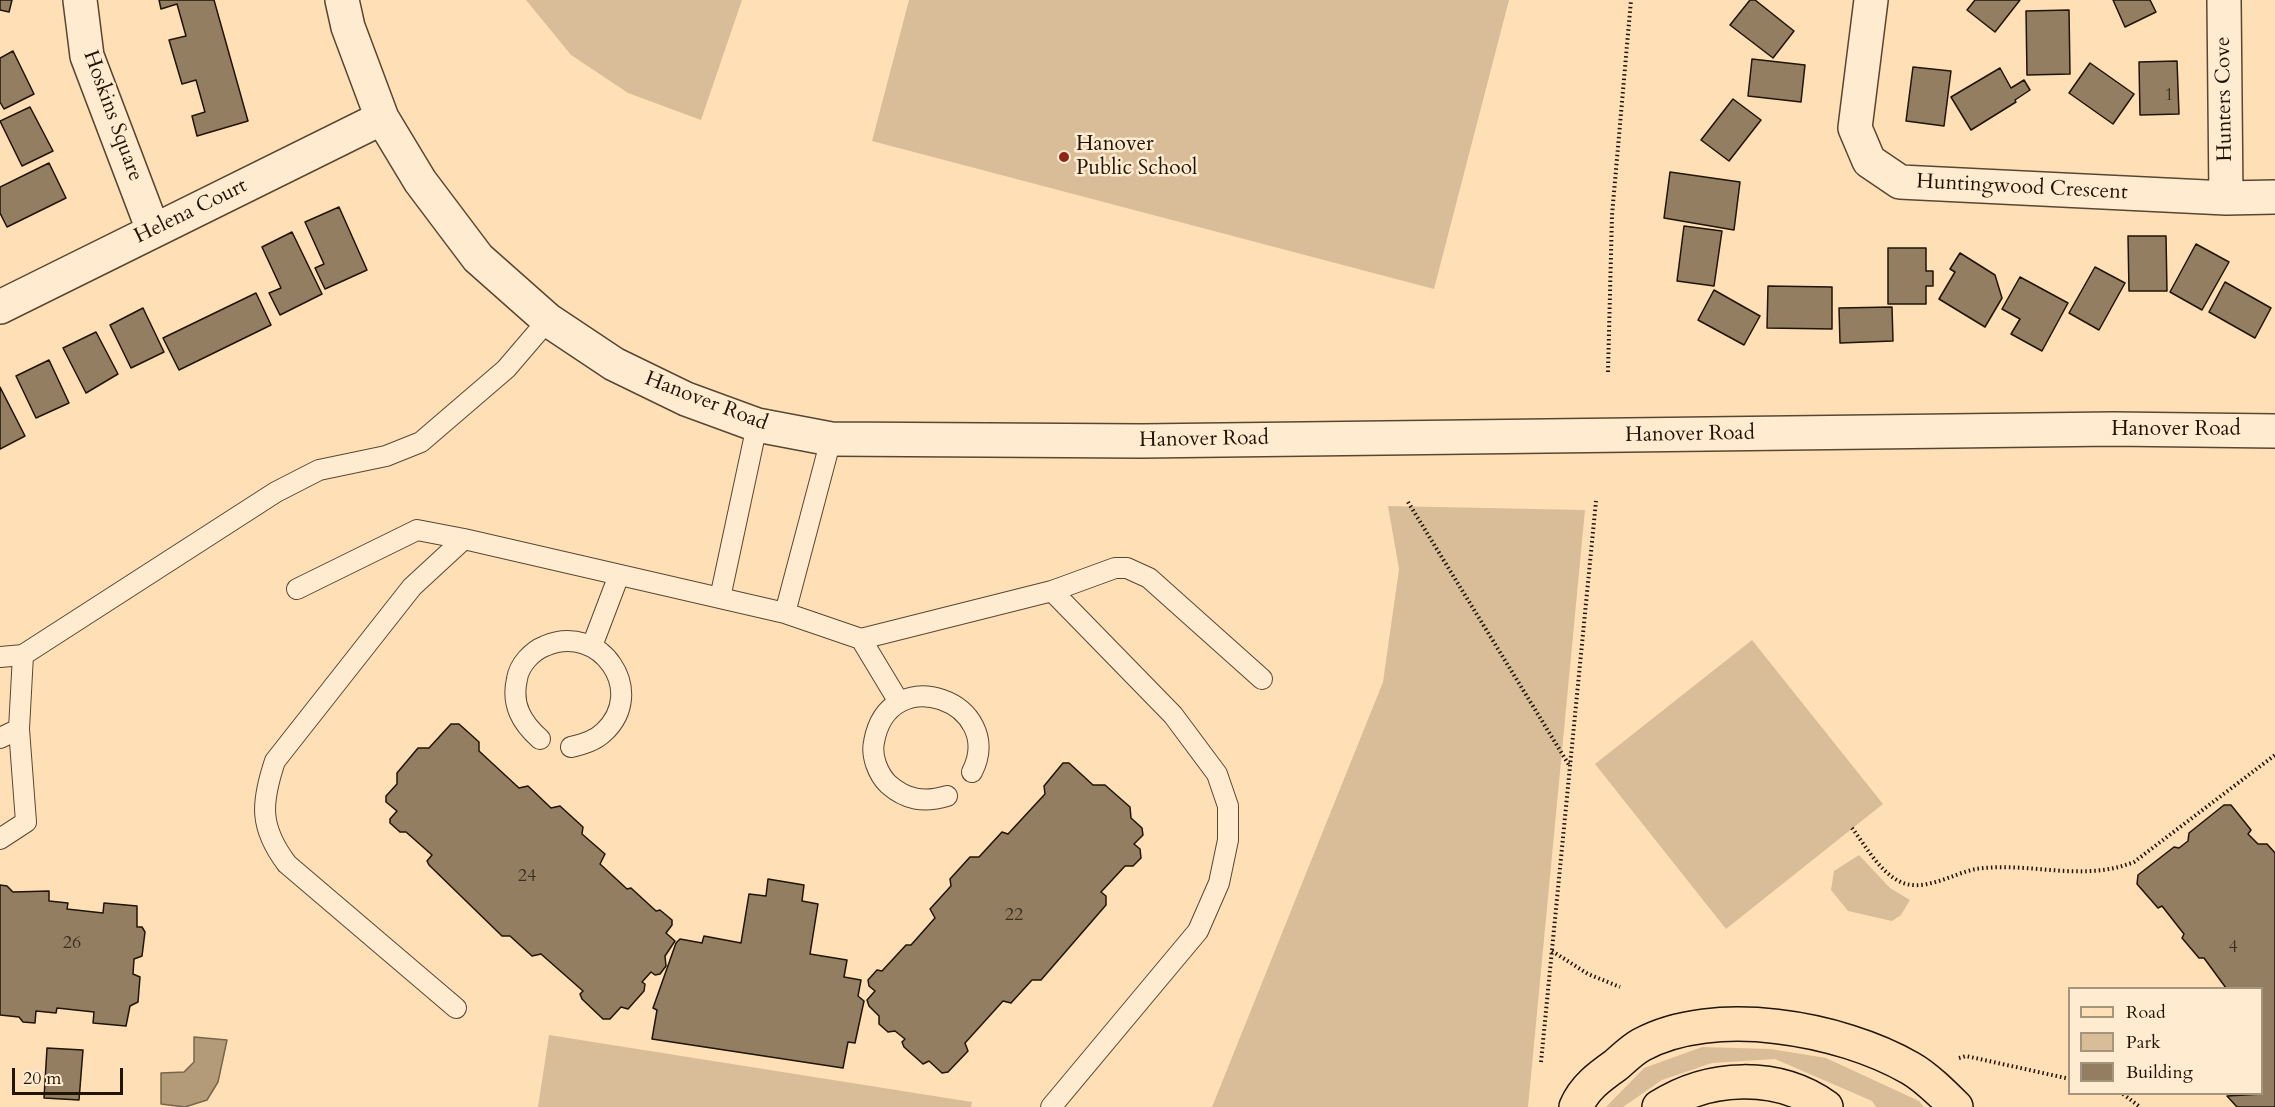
<!DOCTYPE html>
<html>
<head>
<meta charset="utf-8">
<style>
  body { margin:0 }
  #map { position:relative; width:2275px; height:1107px; overflow:hidden; background:#ffe0b6; font-family:Cardo,serif }
  canvas { display:block }
  .legend { position:absolute; left:2068px; top:987px; width:195px; height:108px; box-sizing:border-box; background:#ffebd0; border:2px solid #a5957f; margin:0; padding:8px 10px; list-style:none; font-size:18px; color:#1f1406 }
  .legend li { display:flex; align-items:center; gap:12px; height:30px }
  .legend b { width:30px; border:2px solid #a5957f }
  .scale { position:absolute; left:12px; top:1068px; width:111px; height:27px; box-sizing:border-box; border:3px solid #1f1406; border-top:0; padding-left:8px; font-size:18px; line-height:21px; white-space:nowrap; color:#1f1406; -webkit-text-stroke:4px #ffebd0; paint-order:stroke }
</style>
</head>
<body>
<div id="map">
<canvas width="2275" height="1107"></canvas>
<ul class="legend">
<li><b style="height:8px;background:#ffe0b6"></b>Road</li>
<li><b style="height:16px;background:#d9bd98"></b>Park</li>
<li><b style="height:16px;background:#937e62"></b>Building</li>
</ul>
<div class="scale">20 m</div>
</div>
<script>
const c = document.querySelector('canvas').getContext('2d');
c.lineJoin = 'round';
function fill(path, color) { c.fillStyle = color; c.fill(path, 'evenodd'); }
function trace(path, color, width, dash) { c.strokeStyle = color; c.lineWidth = width; c.lineCap = dash ? 'butt' : 'round'; c.setLineDash(dash || []); c.stroke(path); }
function label(font, color, halo, rows, align = 'center') {
  c.font = font + ' Cardo,serif'; c.lineWidth = 5; c.setLineDash([]); c.textBaseline = 'middle'; c.strokeStyle = halo; c.fillStyle = color; for (const [text, x, y, turn = 0] of rows) {
    c.save(); c.translate(x, y); c.rotate((+turn || 0) * Math.PI / 180); c.textAlign = isNaN(turn) ? turn : align; if (halo) c.strokeText(text, 0, 0); c.fillText(text, 0, 0); c.restore();
  }
}
fill(new Path2D(`
  M526 0H742L701 120 628 93 571 55Z
  M909 0H1509L1434 289 872 141Z
  M1388 506 1585 510 1528 1107H1212L1383 682 1399 569Z
  M1752 640 1883 804 1726 929 1595 764Z
  M1859 855 1890 888 1910 900 1901 915 1892 921 1848 911 1831 890 1834 871Z
  M549 1035 972 1102 971 1107H538Z
  M1702 1047 1771 1049 1826 1058 1919 1101 1924 1107H1876L1872 1101 1775 1059 1712 1063 1662 1080 1623 1107H1606L1644 1068Z`), '#d9bd98');
const water = new Path2D(`
  M194 1037 227 1040 218 1082 207 1100 185 1107 161 1104V1073L184 1072 194 1062Z`);
fill(water, '#b39b7a');
trace(water, '#78654c', 1.5);
const building = new Path2D(`
  M0 0H12L9 12 0 10Z
  M159 0H214L248 121 197 136 192 116 205 112 196 80 182 84 169 40 186 36 177 4 161 9Z
  M1750 0H1755L1794 31 1773 58 1730 25Z
  M1975 0H2020L1995 32 1967 10Z
  M2113 0H2150L2156 12 2125 27Z
  M2069 10 2070 74 2027 75 2026 11Z
  M13 51 34 94 4 109 0 102V58Z
  M1752 59 1805 65 1801 102 1748 96Z
  M2177 61 2179 114 2140 115 2139 62Z
  M2090 63 2134 94 2113 124 2069 93Z
  M1913 67 1951 71 1944 126 1906 121Z
  M2000 68 2011 88 2024 80 2030 90 2015 100 2016 102 1971 130 1951 97Z
  M1733 99 1761 120 1729 161 1701 140Z
  M30 107 53 151 22 166 0 121Z
  M49 163 66 198 7 227 0 213V187Z
  M1670 172 1740 182 1734 230 1664 218Z
  M339 207 367 270 325 289 315 268 324 264 305 222Z
  M1684 226 1722 231 1714 286 1677 281Z
  M292 232 322 294 280 315 269 293 281 288 262 247Z
  M2128 236H2166L2167 291H2129Z
  M2196 244 2229 262 2202 310 2170 292Z
  M1888 248H1926V271H1933V286H1926V304H1888Z
  M1960 253 1995 275 2002 298 1985 327 1939 299 1955 272 1950 269Z
  M2095 267 2125 283 2099 330 2069 313Z
  M2020 277 2068 303 2042 351 2011 334 2020 319 2002 309Z
  M2225 282 2271 308 2255 338 2209 312Z
  M1768 286 1832 287V329L1767 328Z
  M1714 290 1760 316 1744 345 1698 320Z
  M256 293 271 325 179 370 163 338Z
  M1892 307 1893 341 1840 343 1839 308Z
  M143 308 164 352 131 368 110 325Z
  M96 332 118 374 86 393 63 348Z
  M49 360 69 403 36 418 16 376Z
  M0 387 25 436 0 449Z
  M451 724H459L479 742V751L519 788 528 786 551 808 560 806 583 827 582 834 605 854 600 864 627 889 631 888 656 911 660 910 672 920V925L666 933 675 941 665 956 666 966 660 974 655 975 651 972 642 982 645 984 644 991 628 1009 621 1007 610 1019H603L582 999 580 994 583 991 541 954 532 956 510 936H502L429 865 427 861 432 855 406 832H400L390 823V819L397 811 386 802V796L397 784V773L418 748H429Z
  M1063 763H1069L1093 785H1105L1130 807 1131 818 1142 828 1143 835 1134 844 1140 849 1141 858 1133 866H1125L1101 892 1106 896V905L1041 980H1032L1011 1003 1003 1001 965 1043 968 1051 948 1072 942 1073 929 1061 923 1064 904 1047 902 1042 905 1039 895 1031 888 1032 879 1024V1016L869 1006 867 1000 875 991 869 986 868 980 877 970 882 971 906 945H911L935 918 930 909 951 886 950 879 970 857H979L1002 832 1008 834 1045 794 1044 786Z
  M2224 805H2231L2251 830 2248 834 2258 844H2267L2275 853V1107H2237L2227 1096 2262 1094V988H2226L2204 958H2199L2182 938 2184 934 2162 906 2158 908 2137 884 2138 875 2174 847 2179 848 2188 841 2189 833Z
  M768 879 804 885 802 901 818 904 810 954 847 960 844 977 861 980 858 996 864 1001 855 1043 848 1042 843 1068 652 1039 657 1010 653 1008 676 943 680 939 702 943 704 936 741 943 749 894 766 896Z
  M0 885 7 886 13 892 49 891V901L68 903 67 909 103 913 104 903 137 906V927H142L145 932 142 956 134 959 133 974 140 977 138 1002 130 1006 126 1026 93 1023 94 1012 57 1008 56 1013 36 1011 35 1023 23 1022 19 1017 0 1015Z
  M47 1048 83 1050 79 1100 44 1098Z`);
fill(building, '#937e62');
trace(building, '#1f1406', 1.5);
const service = new Path2D(`
  M297 589 417 530 464 539
  M720 598 757 425
  M785 613 831 439
  M861 639 899 702
  M592 646 619 575
  M0 657 23 655 276 492 319 470 386 456 421 442 506 369 548 320
  M0 738 19 729
  M540 739C522 723 511 705 517 679 519 665 532 651 545 646 600 622 648 691 604 732 595 741 583 744 571 747
  M947 796C924 803 906 800 888 784 878 774 871 756 874 742 889 658 1007 703 972 772
  M0 839 26 822 19 729 23 655
  M456 1008 287 864C259 827 261 803 275 761L412 587 464 539 785 613 861 639 1052 591 1115 568H1127L1149 578 1262 679
  M1051 1107 1198 931 1219 883 1228 840V806L1217 774 1173 715 1052 591`);
const minor = new Path2D(`
  M80 0 87 56 153 230
  M342 0 348 27 382 118 420 181 478 258 548 320 614 364 686 399 757 425 831 439 1142 441 2113 429 2275 431
  M1871 0 1855 128 1869 161 1900 182 2226 198 2275 197
  M2224 0 2226 198
  M0 307 382 118`);
const primary = new Path2D(`
  M1576 1107C1584 1088 1599 1077 1616 1065 1624 1058 1632 1050 1641 1045 1714 1005 1841 1028 1910 1068 1926 1077 1943 1094 1956 1107
  M1659 1107C1709 1075 1777 1072 1826 1107`);
trace(service, '#574732', 22);
trace(minor, '#574732', 36);
trace(primary, '#1f1406', 36);
trace(new Path2D(`
  M1608 372 1612 215 1631 0
  M1408 502 1569 765
  M1852 828C1865 845 1878 869 1897 880 1921 895 1953 873 1976 869 2029 861 2082 883 2134 862L2275 755
  M1552 951 1588 974 1620 987
  M1959 1058 1966 1056 2070 1079
  M1541 1062 1596 501
  M2123 1094 2140 1107`), '#1f1406', 4, [1.5, 3]);
trace(service, '#ffebd0', 20);
trace(minor, '#ffebd0', 33);
trace(primary, '#ffe0b6', 33);
for (const [x, y, r, color] of [
  [1064,157,6,"#8f2418"]
]) { const dot = new Path2D(); dot.arc(x, y, r, 0, 2 * Math.PI); c.fillStyle = color; c.fill(dot); trace(dot, '#ffebd0', 2); }
label('18px', '#3c2e1d', null, [
  ["1",2169,96],
  ["24",527,877],
  ["22",1014,916],
  ["26",72,944],
  ["4",2233,948]
]);
label('21px', '#1f1406', '#ffebd0', [
  ["Hunters Cove",2225,99,-91],
  ["Hoskins Square",112,116,70],
  ["Huntingwood Crescent",2022,188,3],
  ["Helena Court",191,212,-26],
  ["Hanover Road",706,402,21],
  ["Hanover Road",2176,430],
  ["Hanover Road",1690,435,-1],
  ["Hanover Road",1204,440,-1]
]);
label('21px', '#1f1406', '#ffebd0', [
  ["Hanover",1076,145],
  ["Public School",1076,169]
], 'left');
</script>
</body>
</html>
